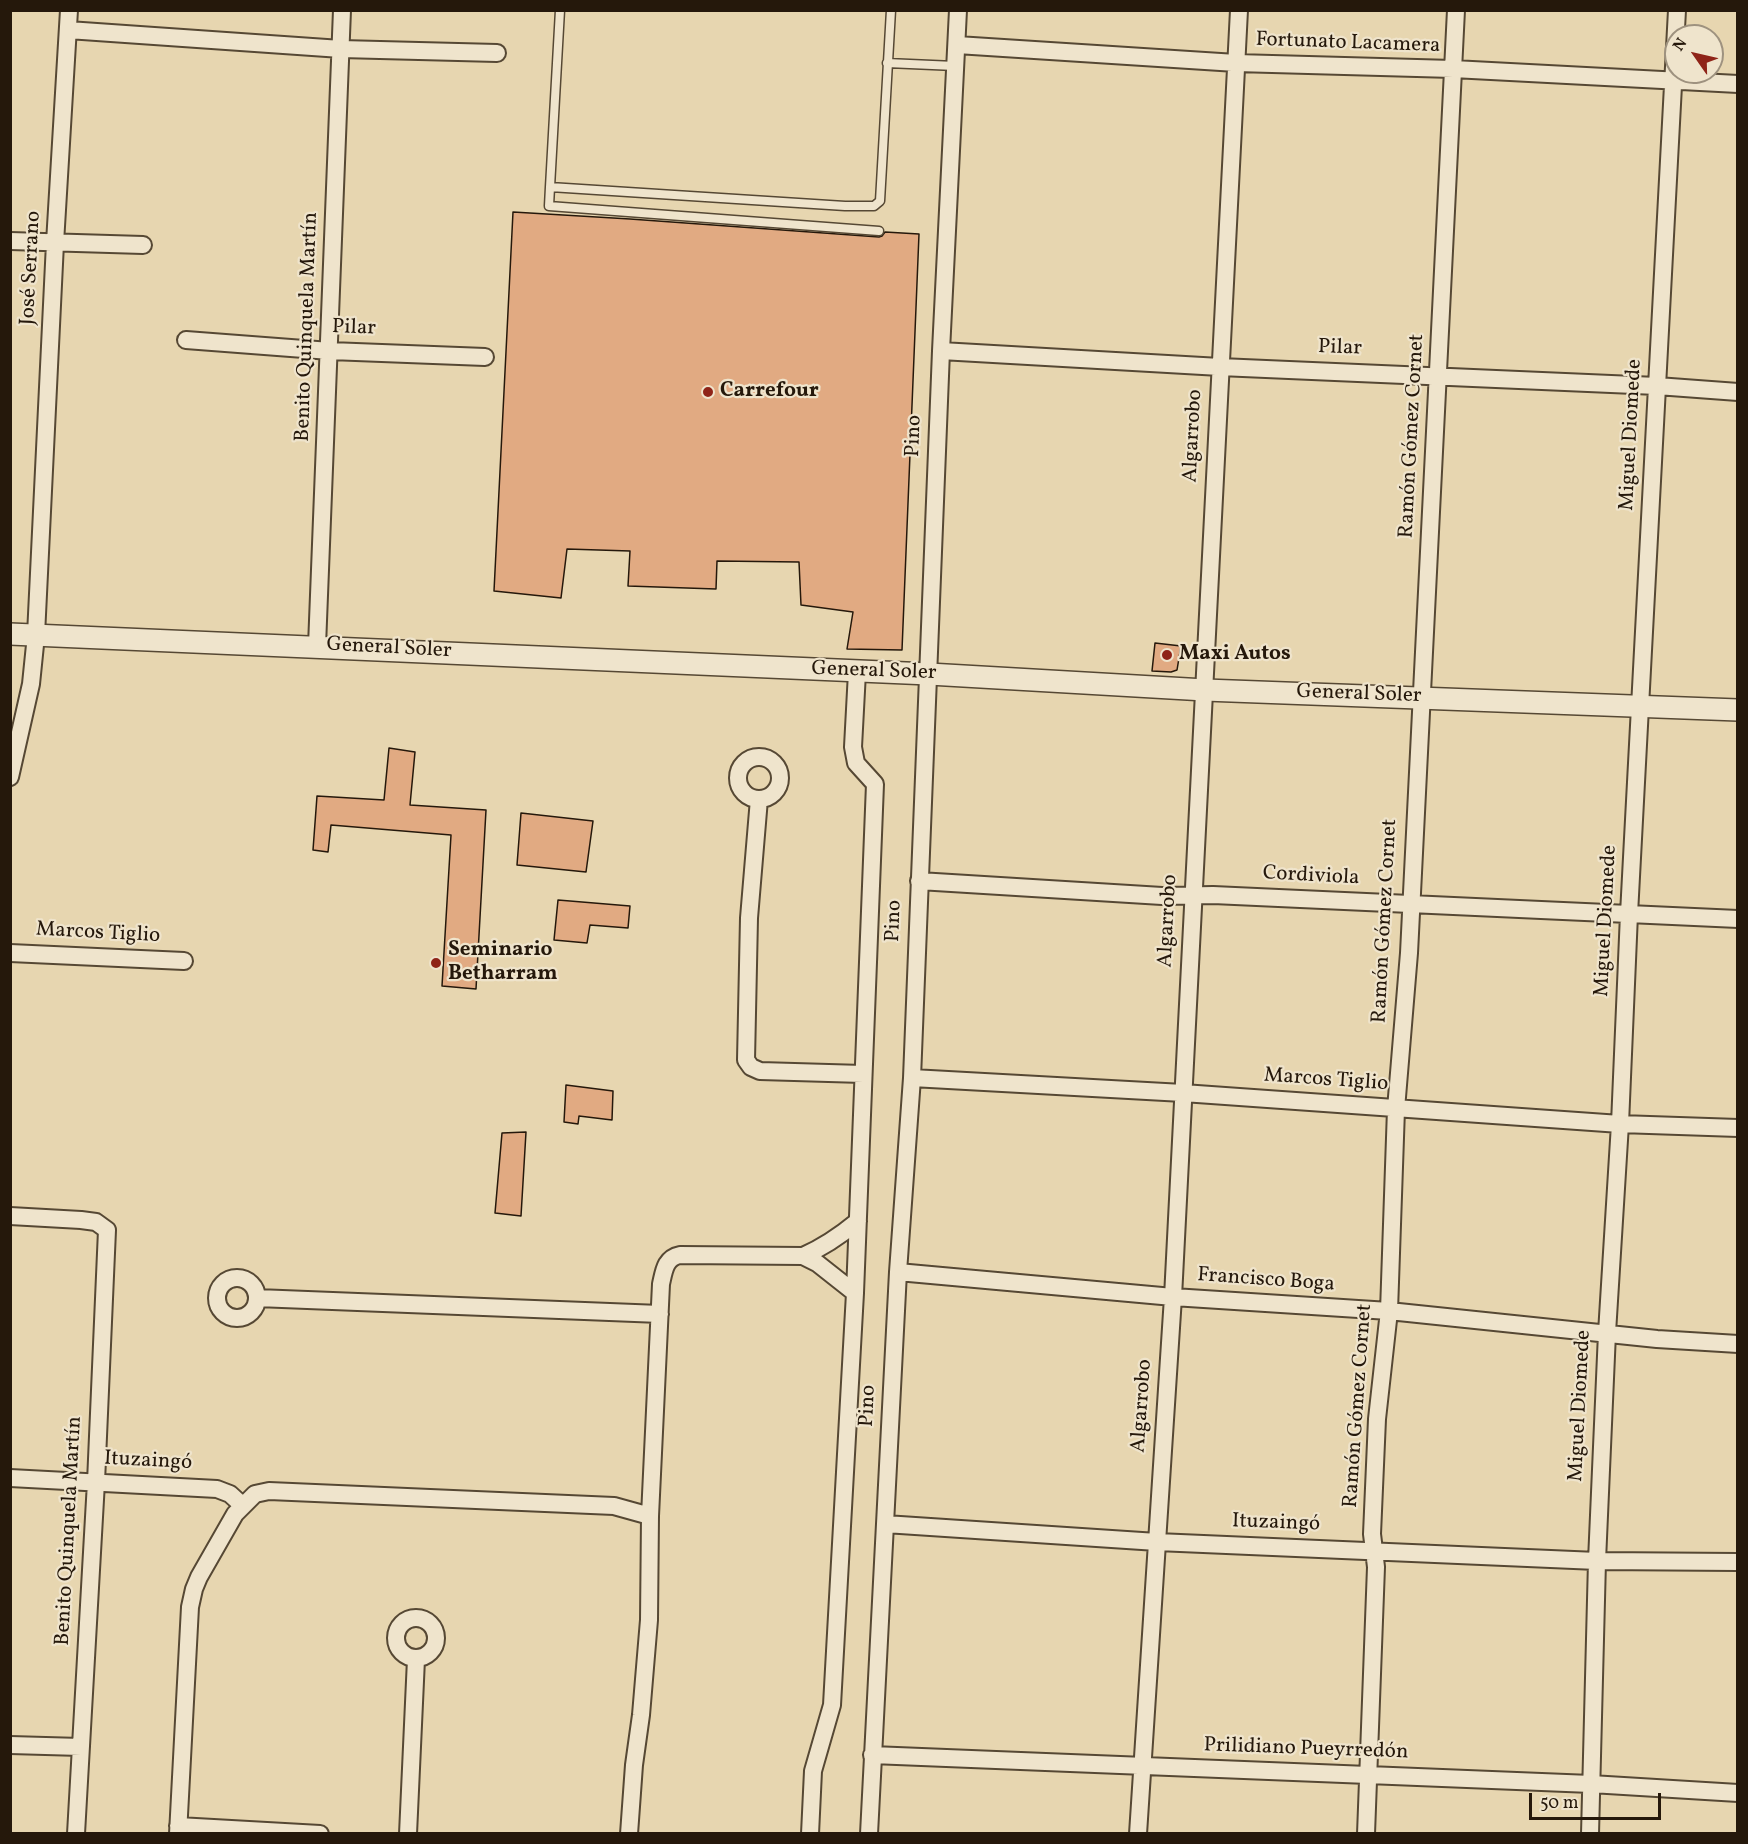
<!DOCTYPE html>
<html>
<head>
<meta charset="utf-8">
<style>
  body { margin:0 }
  #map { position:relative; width:1748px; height:1844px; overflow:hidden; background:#e7d6b0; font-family:Vollkorn,serif }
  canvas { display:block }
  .frame { position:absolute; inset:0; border:12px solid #25180b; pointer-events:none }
  .north { position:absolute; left:1664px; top:24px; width:60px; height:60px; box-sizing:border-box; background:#efe4cc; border:2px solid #9e927f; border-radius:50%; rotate:304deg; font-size:16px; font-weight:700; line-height:24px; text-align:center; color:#25180b }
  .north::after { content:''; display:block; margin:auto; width:21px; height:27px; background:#8f2418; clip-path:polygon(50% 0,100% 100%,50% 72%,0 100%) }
  .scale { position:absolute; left:1529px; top:1793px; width:132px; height:27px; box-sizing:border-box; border:3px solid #25180b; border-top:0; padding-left:8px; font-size:18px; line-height:21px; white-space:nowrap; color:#25180b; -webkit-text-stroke:4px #efe4cc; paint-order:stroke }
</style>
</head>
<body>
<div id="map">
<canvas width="1748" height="1844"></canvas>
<div class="frame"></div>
<div class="north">N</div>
<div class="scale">50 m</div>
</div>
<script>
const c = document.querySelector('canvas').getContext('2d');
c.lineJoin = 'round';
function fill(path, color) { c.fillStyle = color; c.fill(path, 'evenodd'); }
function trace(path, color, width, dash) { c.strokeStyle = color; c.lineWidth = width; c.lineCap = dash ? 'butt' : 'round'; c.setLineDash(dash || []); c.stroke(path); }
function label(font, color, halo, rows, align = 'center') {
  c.font = font + ' Vollkorn,serif'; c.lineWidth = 4.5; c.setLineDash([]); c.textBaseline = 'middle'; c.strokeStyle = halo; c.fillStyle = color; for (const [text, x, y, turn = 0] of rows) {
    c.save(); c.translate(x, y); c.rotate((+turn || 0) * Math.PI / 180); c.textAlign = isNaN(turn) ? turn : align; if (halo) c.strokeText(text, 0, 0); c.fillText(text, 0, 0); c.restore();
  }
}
const building = new Path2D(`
  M513 212 630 219 879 237 882 236 885 232 919 234 902 650 847 649 853 612 801 605 799 562 717 561 716 589 628 586 630 551 567 549 561 598 494 591Z
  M1155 643 1181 646 1177 670 1171 672 1152 671Z
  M389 748 415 752 410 805 486 810 476 989 442 986 451 835 331 825 328 852 313 850 317 796 384 800Z
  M521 813 593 821 586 872 517 865Z
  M558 900 630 906 628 928 590 925 587 943 554 940Z
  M566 1085 613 1091 612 1120 579 1116 578 1124 564 1122Z
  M526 1132 521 1216 495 1213 502 1133Z`);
fill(building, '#e1aa82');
trace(building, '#25180b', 1.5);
const service = new Path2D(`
  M560 10 550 187 845 206H874L880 201 891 10
  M887 63 955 66
  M550 187 549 206 879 231`);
const minor = new Path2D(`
  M68 30 341 49 497 53
  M957 45 1236 63 1453 69 1738 84
  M10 241 143 245
  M186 340 330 351 485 357
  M941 351 1220 367 1657 386 1738 392
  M317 646 342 10
  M738 778a21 21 0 1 1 42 0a21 21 0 1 1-42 0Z
  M10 777 31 684 36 635 55 243 69 10
  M759 799 749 918 746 1060 751 1067 760 1071 863 1074
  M919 881 1162 896 1213 895 1738 919
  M10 953 184 961
  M912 1078 1183 1093 1620 1124 1738 1128
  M10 1216 81 1220 96 1222 107 1230 96 1482 76 1834
  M898 1272 1173 1297 1389 1311 1657 1339 1738 1344
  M217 1298a20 20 0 1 1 40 0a20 20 0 1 1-40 0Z
  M855 1293 817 1263 803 1256C824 1247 841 1235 858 1221
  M257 1298 660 1314
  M10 1478 217 1489 230 1494 242 1505
  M885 1524 1157 1542 1597 1561 1738 1562
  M396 1638a20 20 0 1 1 40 0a20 20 0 1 1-40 0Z
  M10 1745 81 1747
  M872 1755 1591 1784 1738 1793
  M178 1826 320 1834
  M178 1834 190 1607 194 1589 199 1577 235 1514 255 1494 269 1491 614 1506 650 1516
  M408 1834 416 1659
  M629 1834 634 1765 641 1715 649 1620 650 1516 661 1284C664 1271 665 1258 680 1255L803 1256
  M810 1834 813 1771 832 1705 855 1293 875 784 856 763 853 747 857 672
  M869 1834 898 1272 912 1078 941 351 958 10
  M1138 1834 1173 1297 1239 10
  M1366 1834 1376 1567 1372 1534 1377 1419 1389 1311 1396 1109 1409 953 1456 10
  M1590 1834 1597 1561 1607 1333 1620 1124 1629 914 1677 10`);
const tertiary = new Path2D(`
  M10 634 929 674 1205 690 1738 710`);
trace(service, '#564834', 11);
trace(minor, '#564834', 20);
trace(tertiary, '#564834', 24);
trace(service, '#efe4cc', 8);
trace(minor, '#efe4cc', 16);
trace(tertiary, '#efe4cc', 21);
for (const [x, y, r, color] of [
  [708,392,6,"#8f2418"],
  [1167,655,6,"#8f2418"],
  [436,963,6,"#8f2418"]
]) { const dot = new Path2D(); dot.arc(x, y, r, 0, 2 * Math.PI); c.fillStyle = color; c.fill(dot); trace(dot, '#efe4cc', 2); }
label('21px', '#25180b', '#efe4cc', [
  ["Fortunato Lacamera",1348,44,2],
  ["José Serrano",32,268,-87],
  ["Benito Quinquela Martín",308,327,-88],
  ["Pilar",354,329,2],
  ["Pilar",1340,349,2],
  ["Miguel Diomede",1632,435,-87],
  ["Pino",915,436,-88],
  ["Algarrobo",1194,436,-87],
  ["Ramón Gómez Cornet",1413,436,-87],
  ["General Soler",389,649,3],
  ["General Soler",874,672,2],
  ["General Soler",1359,695,2],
  ["Cordiviola",1311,877,3],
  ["Pino",895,921,-88],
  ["Algarrobo",1169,921,-87],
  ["Ramón Gómez Cornet",1386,921,-87],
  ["Miguel Diomede",1607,921,-87],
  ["Marcos Tiglio",98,934,3],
  ["Marcos Tiglio",1326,1081,4],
  ["Francisco Boga",1266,1281,4],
  ["Pino",869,1406,-87],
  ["Algarrobo",1143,1406,-86],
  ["Ramón Gómez Cornet",1359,1406,-86],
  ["Miguel Diomede",1581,1406,-87],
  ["Ituzaingó",148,1462,3],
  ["Ituzaingó",1276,1524,2],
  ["Benito Quinquela Martín",70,1531,-87],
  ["Prilidiano Pueyrredón",1306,1750,2]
]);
label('bold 21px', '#25180b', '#efe4cc', [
  ["Carrefour",720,392],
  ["Maxi Autos",1179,655],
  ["Seminario",448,951],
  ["Betharram",448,975]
], 'left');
</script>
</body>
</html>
